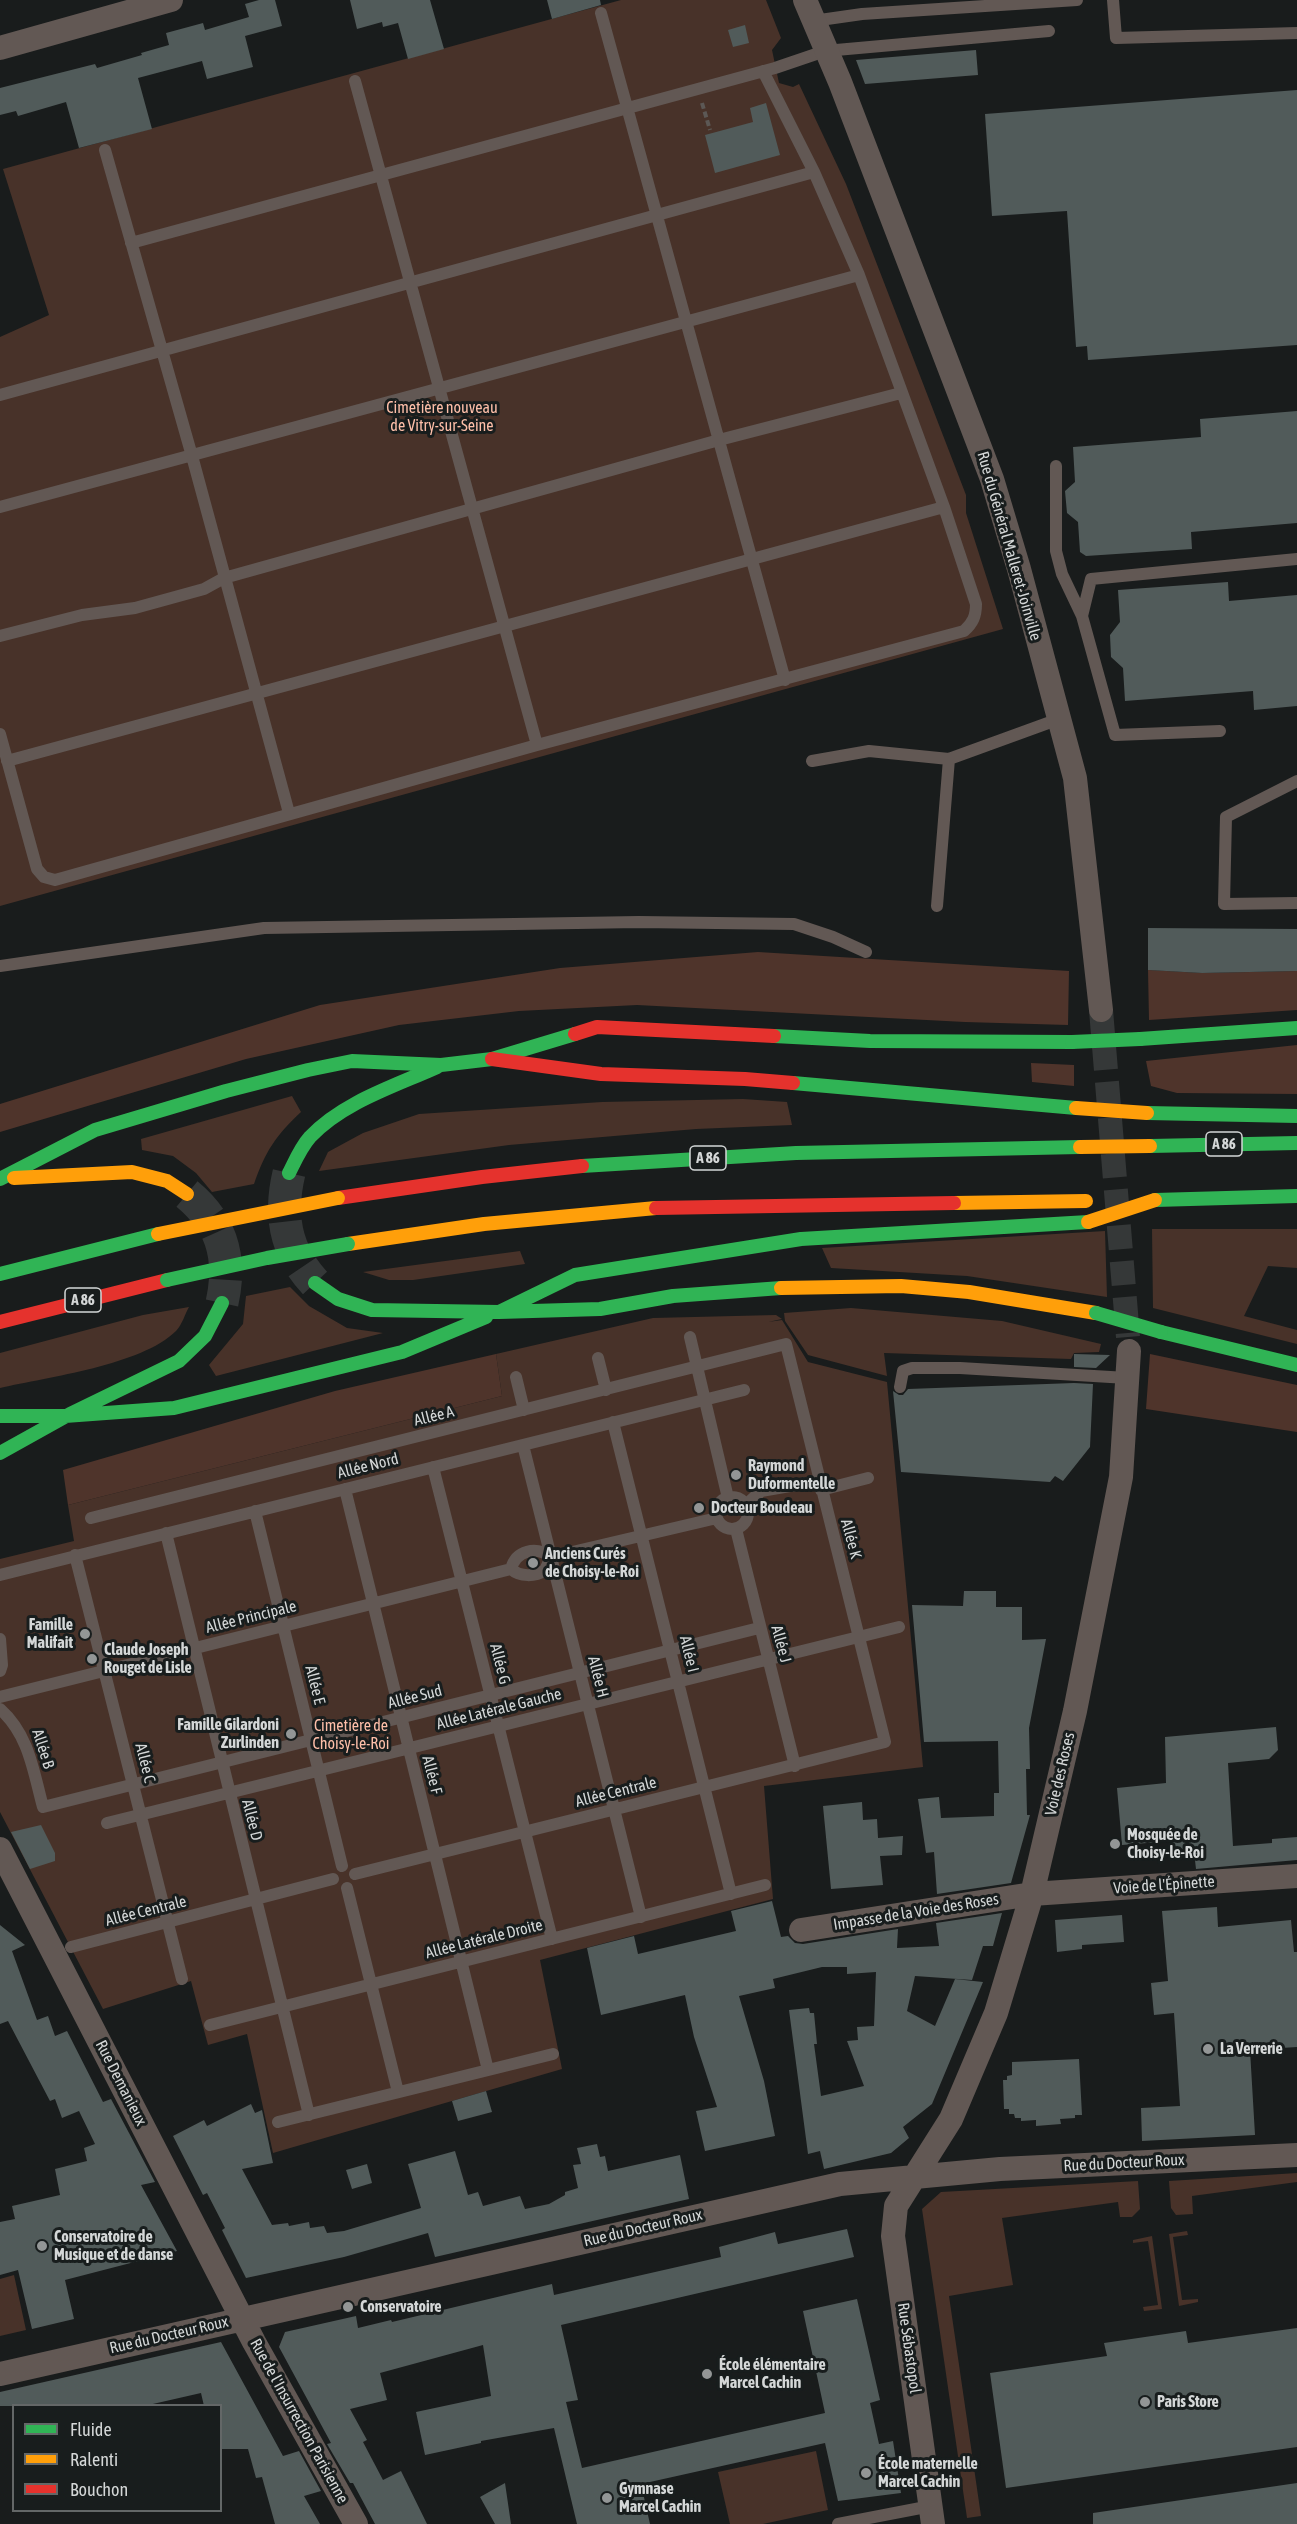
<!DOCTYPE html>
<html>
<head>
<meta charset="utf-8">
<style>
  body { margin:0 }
  #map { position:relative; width:1297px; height:2524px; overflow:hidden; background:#191c1c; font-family:"Asap Condensed",sans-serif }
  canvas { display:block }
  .legend { position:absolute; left:12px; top:2404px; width:210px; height:108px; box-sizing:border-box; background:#181d1d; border:2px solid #636767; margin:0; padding:8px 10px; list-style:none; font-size:18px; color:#d4d7d7 }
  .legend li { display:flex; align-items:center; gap:12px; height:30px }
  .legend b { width:30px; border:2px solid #636767 }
</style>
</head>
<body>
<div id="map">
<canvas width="1297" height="2524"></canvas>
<ul class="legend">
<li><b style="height:8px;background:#30b455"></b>Fluide</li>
<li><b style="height:8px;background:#ff9f0a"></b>Ralenti</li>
<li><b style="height:8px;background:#e5322d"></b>Bouchon</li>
</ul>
</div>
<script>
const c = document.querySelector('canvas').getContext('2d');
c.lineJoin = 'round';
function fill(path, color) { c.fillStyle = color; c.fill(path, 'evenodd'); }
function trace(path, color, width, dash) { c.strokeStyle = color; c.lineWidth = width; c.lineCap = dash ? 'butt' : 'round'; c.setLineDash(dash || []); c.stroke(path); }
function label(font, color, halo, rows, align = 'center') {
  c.font = font + ' "Asap Condensed",sans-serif'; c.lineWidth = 6; c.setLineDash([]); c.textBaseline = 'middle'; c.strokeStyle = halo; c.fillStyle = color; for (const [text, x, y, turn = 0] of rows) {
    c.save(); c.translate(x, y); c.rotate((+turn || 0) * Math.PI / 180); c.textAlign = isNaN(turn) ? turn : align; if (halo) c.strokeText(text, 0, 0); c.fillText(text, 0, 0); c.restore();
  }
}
fill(new Path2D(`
  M621 0H766L781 38 772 50 779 83 793 87 799 84 846 184 966 495V513L1003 629 0 906V337L49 315 3 169Z
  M292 1096 301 1112C276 1135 265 1152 254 1184L212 1192 196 1173 173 1156 142 1150 141 1139Z
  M743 1099 787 1102 792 1125 696 1129 509 1145 319 1171 328 1152 363 1133 419 1114 602 1102Z
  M1152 1229H1297V1268L1268 1266 1244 1316 1297 1330V1344L1153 1308Z
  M1105 1231 1107 1297 967 1276 831 1268 822 1248Z
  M520 1251 525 1264 413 1280H389L363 1272Z
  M290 1287 309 1306 347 1328 383 1333 216 1376 209 1365 243 1324 246 1296Z
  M189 1307C185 1314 182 1325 176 1331 142 1365 48 1377 0 1388V1353L143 1315Z
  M851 1308 1002 1321 1101 1344 1099 1352 1074 1353 1071 1359 884 1353 887 1376 808 1355 785 1321 784 1313Z
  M776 1315 782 1319 768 1322 782 1320 808 1362 887 1382 923 1767 764 1786 773 1899 540 1960 562 2069 273 2153 247 2034 208 2045 191 1981 103 2009 0 1812V1559L74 1541 68 1505 502 1396 496 1354 653 1318Z
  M1297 2173V2182L1192 2196 1193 2214 1176 2215 1171 2208 1169 2181Z
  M1138 2181 1140 2209 1132 2217H1120L1118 2202 1002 2218 1013 2285 949 2296 981 2516 967 2518 922 2209 941 2192Z
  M1187 2231 1188 2235 1173 2237 1182 2300 1198 2299V2302L1179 2306 1169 2234Z
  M1152 2236 1162 2309 1144 2311 1143 2307 1158 2305 1148 2241 1133 2243V2240Z
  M14 2275 26 2330 0 2336V2279Z
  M816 2451 828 2510 763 2524H730L718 2472Z`), '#483229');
fill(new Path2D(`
  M758 952 1069 971 1068 1025 965 1022 637 1005 519 1011 399 1025 246 1059 0 1132V1104L320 1005 560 968Z
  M1148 970 1202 973 1297 971V1010L1149 1020Z
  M1297 1045V1094L1177 1093 1151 1086 1146 1061Z
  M1031 1063 1074 1065V1086L1032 1082Z
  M496 1354 502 1396 68 1505 63 1470 335 1391Z
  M1150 1354 1297 1385V1432L1146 1409Z`), '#4f342b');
fill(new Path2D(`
  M259 0H275L282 26 245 36 253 67 207 79 202 61 138 78 152 129 79 148 66 102 18 116 16 111 0 115V88L95 64 97 68 142 55 141 53 169 45 166 33 203 23 205 30 249 17 245 4Z
  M350 0H430L444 49 408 59 398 23 383 27 382 22 357 29Z
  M547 0H600L601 5 552 19Z
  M745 25 749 43 733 47 728 30Z
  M976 50 978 75 865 84 856 60Z
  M1297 90V345L1088 360 1087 346 1076 347 1067 211 992 216 985 114Z
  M766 103 780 155 715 173 705 135 753 122 750 108Z
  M1297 411V523L1191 532 1192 549 1086 556 1080 552 1078 522 1067 513 1065 491 1075 482 1073 447 1201 437 1200 419Z
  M1228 582 1229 601 1297 595V706L1254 710 1253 691 1125 701 1123 668 1111 657 1110 635 1120 622 1118 590Z
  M1148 928 1297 929V971L1202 973 1148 970Z
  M1074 1354 1110 1355 1096 1368 1074 1367Z
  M1074 1383 1093 1384 1090 1447 1063 1481 1055 1476 1050 1482 901 1472 893 1391 899 1395H903L908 1389Z
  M964 1591H996V1607H1022V1640L1046 1639 1029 1728 1030 1769H1026L1027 1815H1030L1011 1883 937 1894 934 1852 926 1853 918 1799 939 1797 941 1818 994 1816V1793H999L998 1741 924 1742 912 1605 963 1606Z
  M1276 1727 1278 1750 1269 1759 1228 1763 1233 1846 1272 1843V1839L1297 1837V1860L1196 1869 1194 1852 1173 1854 1172 1841 1122 1845 1117 1788 1166 1783 1165 1737Z
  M862 1802 863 1820 877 1819 878 1838 903 1836 902 1855 880 1856 883 1885 831 1889 823 1806Z
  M41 1825 55 1853V1861L30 1869 11 1832Z
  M772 1901 781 1937 788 1936 795 1943 803 1944 898 1929 897 1948 939 1946 936 1923 1002 1913 993 1946H983L972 1980 915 1976 907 2011 935 2026 955 1979 983 1982 932 2104 903 2127 909 2138 891 2153 824 2169 820 2151 808 2154 789 2010 809 2008 810 2013H814L817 2044H814L821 2096 864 2086 847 2041 858 2040 857 2027 874 2026 876 1972 847 1974V1967H822L773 1979 775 1988 739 1996 764 2081 775 2136 705 2151 696 2111 717 2107 694 2037 685 1995 601 2015 587 1948 634 1936 638 1954 736 1931 731 1911Z
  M1217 1907 1218 1927 1291 1920 1294 1952H1297V2047L1250 2050 1255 2135 1142 2141 1141 2108 1180 2106 1174 2013 1154 2015 1151 1983 1168 1981 1162 1911Z
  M1122 1915 1124 1942 1082 1945V1949L1057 1952 1055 1920Z
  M0 1925 25 1945 12 1951 37 2020 48 2016 55 2036 67 2031 103 2102 111 2099 155 2182 141 2185 177 2251 65 2280 74 2319 32 2329 18 2270 0 2275V2222L15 2219 12 2206 60 2195 55 2169 87 2161 84 2148 95 2144 79 2111 62 2118 55 2099 50 2101 8 2021 0 2024Z
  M1079 2059 1082 2115H1075V2118L1060 2119 1061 2124 1036 2126V2120L1021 2121V2118H1015L1014 2114H1009V2109H1004L1003 2080H1007V2076L1012 2075V2062Z
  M486 2091 492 2112 458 2121 452 2101Z
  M251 2104 255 2113 262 2110 273 2163 242 2169 272 2225 288 2223 289 2226 309 2222 310 2228 324 2226 327 2233 344 2231 421 2208 408 2164 455 2151 468 2195 478 2192 483 2206 520 2196 525 2209 549 2204 565 2195V2192L578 2188 573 2165 581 2164 577 2148 597 2144 600 2157 605 2156 608 2171 680 2155 689 2199 435 2257 428 2233 344 2257 246 2278 222 2230 225 2228 207 2193 203 2195 173 2136 204 2120 207 2126Z
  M367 2164 372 2183 352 2189 346 2170Z
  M847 2229 854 2257 561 2325 578 2400 566 2402 582 2468 825 2413 803 2311 857 2299 880 2400 870 2403 879 2444 893 2441 901 2493 838 2501 825 2443 641 2484 650 2524H577L554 2428 481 2441V2443L425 2455 416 2412 491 2396 483 2345 380 2373 387 2400 350 2409 367 2440 363 2442 383 2480 401 2471 427 2524H375L353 2483H350L327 2444 331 2443 279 2347 285 2332 356 2316 358 2328 391 2320 392 2322 552 2284 554 2295 721 2257 719 2247 775 2232 778 2244Z
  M1297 2328V2447L1006 2488 990 2373 1107 2356 1104 2343 1186 2331 1188 2343Z
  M221 2342 283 2456 299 2451 321 2491 304 2496 320 2524H275L262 2477 256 2478 248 2449H220V2406H204L201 2393 144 2406H0V2392Z
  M505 2483 511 2524H495L480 2497Z
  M1297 2483V2524H1093V2513Z`), '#515b5a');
trace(new Path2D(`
  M1101 1010 1128 1337`), '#353838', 24, [24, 12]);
trace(new Path2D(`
  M289 1173C279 1215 285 1251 315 1283
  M187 1194C222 1223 232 1258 222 1303`), '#353838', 33, [33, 16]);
trace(new Path2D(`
  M702 103 710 130`), '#5c5855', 4, [6, 3]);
trace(new Path2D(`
  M1113 0 1116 38 1297 33
  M601 13 785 680
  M813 21 862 14 1077 0
  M355 81 537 745
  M105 150 192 456 289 813
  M131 243 775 68 825 51 1049 31
  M0 395 814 172
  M1056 466V551L1062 574 1082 616 1115 735 1220 731
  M0 507 859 275
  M1082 616 1091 579 1297 559
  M0 636 82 615 135 608 204 589 224 578 719 440 901 393
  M0 734 37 869 44 877 55 880 537 745 964 631C973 623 976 616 976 604L944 507 859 275 814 172 763 71
  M7 761 944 507
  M812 761 869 751 949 759 1059 719
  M1297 781 1226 817 1224 904 1297 903
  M937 906 949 759
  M0 966 264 928 639 922 794 924 833 937 866 952
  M690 1337 728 1498
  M598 1358 606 1390
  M516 1377 524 1410
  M900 1387 903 1371 912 1368H960L1127 1378
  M613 1422 731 1894
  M523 1445 641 1917
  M433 1467 552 1939
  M345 1489 488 2070
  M821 1490 868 1478
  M716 1513a16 16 0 1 1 32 0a16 16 0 1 1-32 0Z
  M746 1505 761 1491 819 1481
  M255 1511 342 1866
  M91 1518 786 1344 885 1742 355 1874
  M736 1529 795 1766
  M166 1533 309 2115
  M75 1555 182 1979
  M551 1557 717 1518
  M0 1575 744 1390
  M0 1639 2 1665 0 1671
  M0 1697 511 1569C520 1577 535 1577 545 1570L551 1557C536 1546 516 1550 511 1569
  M0 1709C29 1735 33 1770 43 1807L759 1628
  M107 1823 899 1627
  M347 1888 398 2092
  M71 1947 333 1879
  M210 2025 765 1885
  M278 2122 553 2054
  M838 2524 931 2506`), '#625854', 12);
trace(new Path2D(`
  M805 0 840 82 992 479 1019 569 1075 778 1101 1010
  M0 48 171 0
  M0 1849 254 2342 356 2524
  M801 1930 1032 1894 1297 1876
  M0 2374 840 2184 1000 2169 1297 2155
  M933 2524 893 2236 896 2206 951 2119 996 2013 1032 1894 1075 1711 1121 1477 1129 1351`), '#625854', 24);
trace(new Path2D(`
  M774 1036 870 1041 1072 1042
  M1140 1039 1297 1028
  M793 1083 1076 1108
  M1147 1113 1297 1116
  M1150 1146 1297 1143
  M582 1166 796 1153 1080 1147
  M289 1173C295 1161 301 1147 310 1137 343 1102 395 1086 437 1067
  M0 1179 95 1130 226 1091 308 1070 352 1061 441 1065 492 1059 575 1034
  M1155 1200 1297 1196
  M0 1274 158 1234
  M315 1283 338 1299 372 1310 499 1312 600 1309 673 1296 781 1288
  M499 1312 575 1275 801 1239 1088 1222
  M1161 1332 1297 1365
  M0 1416H65
  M65 1416 174 1408 402 1352 486 1317
  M0 1453 70 1414 179 1361 205 1336 222 1303`), '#30b455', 14);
trace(new Path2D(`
  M14 1178 132 1172 167 1181 187 1194
  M954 1203 1086 1201
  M348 1244 484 1224 656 1208
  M781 1288 901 1286 969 1292 1096 1313`), '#ff9f0a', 14);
trace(new Path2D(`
  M575 1034 597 1027 774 1036
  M492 1059 601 1074 745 1079 793 1083
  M338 1198 482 1177 582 1166
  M656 1208 954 1203
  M0 1322 167 1280`), '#e5322d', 14);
trace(new Path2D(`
  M1072 1042 1140 1039
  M167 1280 267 1258 348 1244
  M1096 1313 1161 1332`), '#30b455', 14);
trace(new Path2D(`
  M1076 1108 1147 1113
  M1080 1147 1150 1146
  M1088 1222 1155 1200
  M158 1234 338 1198`), '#ff9f0a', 14);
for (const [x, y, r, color] of [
  [736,1475,6,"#939696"],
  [699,1508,6,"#939696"],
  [533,1563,6,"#939696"],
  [85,1634,6,"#939696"],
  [92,1659,6,"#939696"],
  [291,1734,6,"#939696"],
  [1115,1844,6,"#939696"],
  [1208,2049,6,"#939696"],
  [42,2246,6,"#939696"],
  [348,2307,6,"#939696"],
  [707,2374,6,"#939696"],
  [1145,2402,6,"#939696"],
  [866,2473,6,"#939696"],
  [607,2498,6,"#939696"]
]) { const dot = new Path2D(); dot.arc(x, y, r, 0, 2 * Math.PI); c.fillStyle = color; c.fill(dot); trace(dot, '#181d1d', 2); }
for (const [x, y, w] of [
  [1224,1144,36],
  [708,1158,36],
  [83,1300,36]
]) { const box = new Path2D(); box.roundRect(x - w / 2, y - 12, w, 24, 4.5); c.fillStyle = '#181d1d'; c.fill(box); trace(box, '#d4d7d7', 1.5); }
label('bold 15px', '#d4d7d7', null, [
  ["A 86",1224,1144],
  ["A 86",708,1158],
  ["A 86",83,1300]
]);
label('16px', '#febfa9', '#181d1d', [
  ["Cimetière nouveau",442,408],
  ["de Vitry-sur-Seine",442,426],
  ["Cimetière de",351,1726],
  ["Choisy-le-Roi",351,1744]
]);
label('16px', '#d4d7d7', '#181d1d', [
  ["Rue du Général Malleret-Joinville",1009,546,74],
  ["Allée A",434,1416,-14],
  ["Allée Nord",368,1466,-14],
  ["Allée K",851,1539,75],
  ["Allée Principale",251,1617,-14],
  ["Allée J",781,1644,75],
  ["Allée I",689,1654,76],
  ["Allée G",500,1664,76],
  ["Allée H",598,1677,76],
  ["Allée E",315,1685,76],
  ["Allée Sud",415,1697,-14],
  ["Allée Latérale Gauche",499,1709,-14],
  ["Allée B",43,1749,72],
  ["Allée C",145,1763,76],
  ["Voie des Roses",1060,1774,-77],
  ["Allée F",432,1775,76],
  ["Allée Centrale",616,1792,-14],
  ["Allée D",252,1820,76],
  ["Voie de l'Épinette",1164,1885,-4],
  ["Allée Centrale",146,1911,-14],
  ["Impasse de la Voie des Roses",916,1912,-9],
  ["Allée Latérale Droite",484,1939,-14],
  ["Rue Demanieux",121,2083,63],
  ["Rue du Docteur Roux",1124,2163,-3],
  ["Rue du Docteur Roux",643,2228,-13],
  ["Rue du Docteur Roux",169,2335,-13],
  ["Rue Sébastopol",909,2348,82],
  ["Rue de l'Insurrection Parisienne",299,2421,61]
]);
label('bold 16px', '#d4d7d7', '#181d1d', [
  ["Raymond",748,1466],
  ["Duformentelle",748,1484],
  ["Docteur Boudeau",711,1508],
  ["Anciens Curés",545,1554],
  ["de Choisy-le-Roi",545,1572],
  ["Famille",73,1625,"right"],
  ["Malifait",73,1643,"right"],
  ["Claude Joseph",104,1650],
  ["Rouget de Lisle",104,1668],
  ["Famille Gilardoni",279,1725,"right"],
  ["Zurlinden",279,1743,"right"],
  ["Mosquée de",1127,1835],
  ["Choisy-le-Roi",1127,1853],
  ["La Verrerie",1220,2049],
  ["Conservatoire de",54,2237],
  ["Musique et de danse",54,2255],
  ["Conservatoire",360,2307],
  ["École élémentaire",719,2365],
  ["Marcel Cachin",719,2383],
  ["Paris Store",1157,2402],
  ["École maternelle",878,2464],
  ["Marcel Cachin",878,2482],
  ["Gymnase",619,2489],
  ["Marcel Cachin",619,2507]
], 'left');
</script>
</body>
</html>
